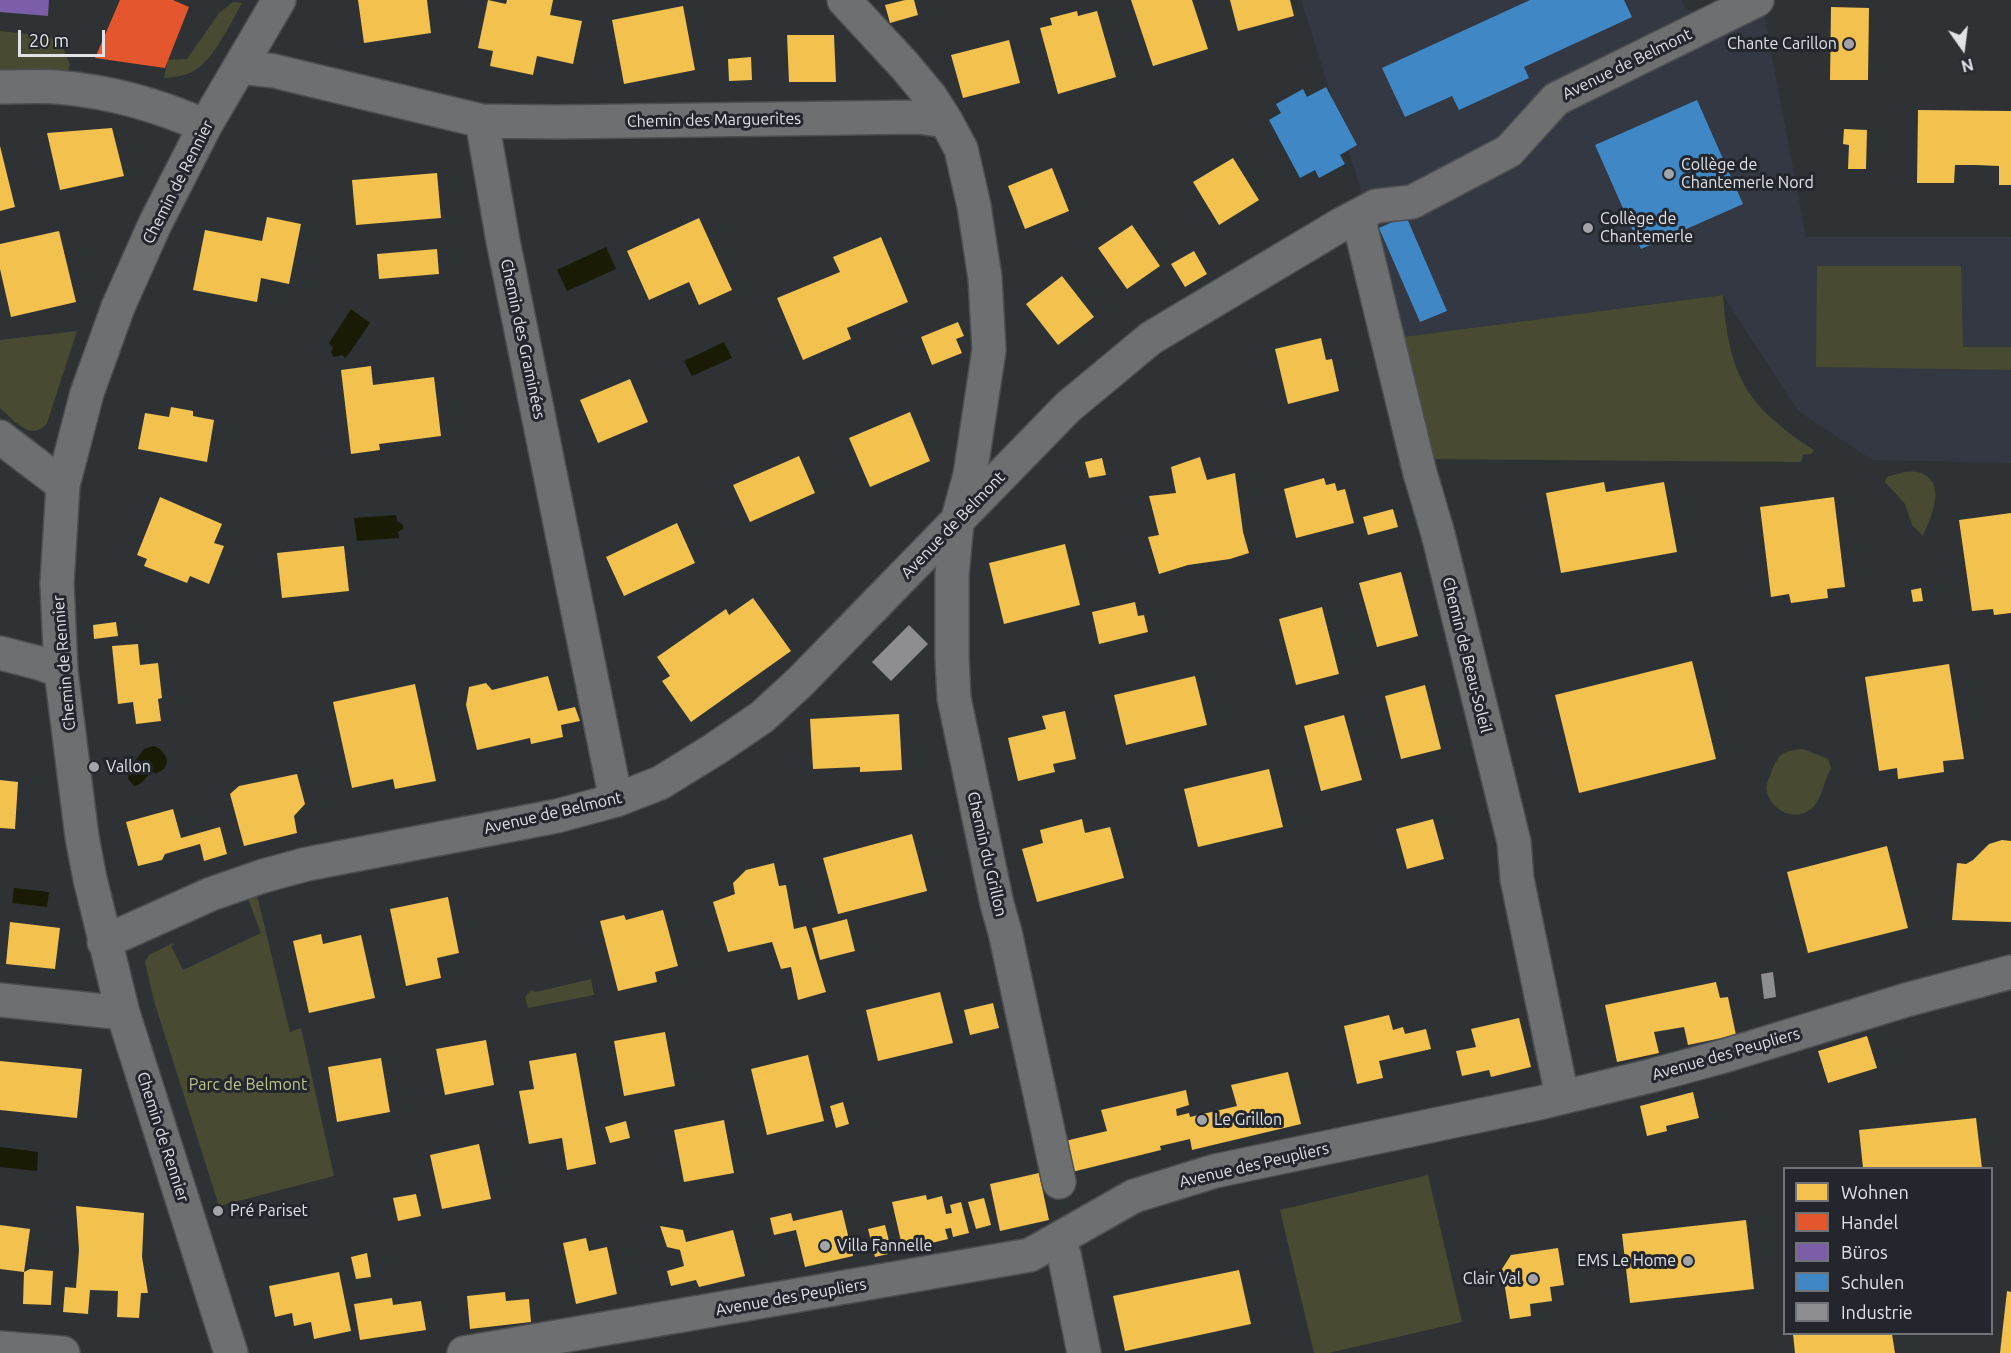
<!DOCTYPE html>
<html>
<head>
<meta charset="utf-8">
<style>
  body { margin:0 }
  #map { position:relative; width:2011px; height:1353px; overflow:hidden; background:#2f3235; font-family:Ubuntu,sans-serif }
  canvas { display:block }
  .legend { position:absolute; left:1783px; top:1167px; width:210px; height:168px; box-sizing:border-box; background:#23272d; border:2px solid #6f7277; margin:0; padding:8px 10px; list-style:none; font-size:18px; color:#e0e2e6 }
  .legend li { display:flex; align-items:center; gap:12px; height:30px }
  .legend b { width:30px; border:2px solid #6f7277 }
  .north { position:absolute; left:1933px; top:18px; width:60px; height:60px; -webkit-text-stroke:4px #23272d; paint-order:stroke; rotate:166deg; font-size:16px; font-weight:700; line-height:24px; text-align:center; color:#e0e2e6 }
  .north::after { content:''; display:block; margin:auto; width:21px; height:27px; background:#e0e2e6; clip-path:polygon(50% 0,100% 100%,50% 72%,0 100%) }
  .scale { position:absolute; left:18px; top:30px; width:87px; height:27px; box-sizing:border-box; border:3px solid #e0e2e6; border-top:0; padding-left:8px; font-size:18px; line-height:21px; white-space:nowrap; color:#e0e2e6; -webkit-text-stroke:4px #23272d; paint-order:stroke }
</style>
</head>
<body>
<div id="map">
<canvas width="2011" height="1353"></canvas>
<ul class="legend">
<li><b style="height:16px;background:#f2c14e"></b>Wohnen</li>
<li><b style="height:16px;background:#e4572e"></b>Handel</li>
<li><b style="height:16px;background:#7b5ea7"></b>Büros</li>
<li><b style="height:16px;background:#3f88c5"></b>Schulen</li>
<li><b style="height:16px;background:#8d8d92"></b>Industrie</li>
</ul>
<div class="north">N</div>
<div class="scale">20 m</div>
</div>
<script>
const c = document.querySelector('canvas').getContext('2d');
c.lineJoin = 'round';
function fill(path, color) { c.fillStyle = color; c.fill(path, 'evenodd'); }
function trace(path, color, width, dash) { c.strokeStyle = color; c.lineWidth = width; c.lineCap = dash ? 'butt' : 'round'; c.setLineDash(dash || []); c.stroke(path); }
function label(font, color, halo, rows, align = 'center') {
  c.font = font + ' Ubuntu,sans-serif'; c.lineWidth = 6; c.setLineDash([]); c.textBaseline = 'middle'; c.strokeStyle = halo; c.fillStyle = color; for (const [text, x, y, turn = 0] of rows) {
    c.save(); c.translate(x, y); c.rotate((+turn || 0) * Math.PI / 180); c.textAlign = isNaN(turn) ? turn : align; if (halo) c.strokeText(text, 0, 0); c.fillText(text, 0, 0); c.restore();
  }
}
fill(new Path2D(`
  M1301 0H1681L1686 10 1764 14 1806 237H2011V463L1872 460 1798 411 1723 295 1403 337 1370 219Z`), '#333842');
fill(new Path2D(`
  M233 2 242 3C231 22 213 62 192 72 183 76 174 77 164 78L168 60 187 59 219 13Z
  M0 31 47 36 61 43 70 65 67 73 0 72Z
  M1817 266H1961L1963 347H2011V370L1816 367Z
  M1723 295C1729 376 1746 406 1814 450L1811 454 1803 455 1801 462 1424 459 1403 337Z
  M77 331 47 423C31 443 14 420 0 408V340Z
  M1904 472C1910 472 1918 471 1923 474 1947 485 1930 519 1923 536L1912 525 1905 504 1885 482 1887 477Z
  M1803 749 1828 759 1831 768C1825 779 1823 792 1817 802 1804 824 1773 815 1767 792 1765 785 1770 777 1772 770 1780 752 1784 751 1803 749Z
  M255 887 290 1032 301 1028 334 1176 219 1206 154 1001 145 962 149 955 173 943 174 945 171 946 183 970 261 933 245 891Z
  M591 979 594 995 528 1008 525 997 531 990 536 992Z
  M1428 1175 1462 1322 1329 1353H1314L1280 1210Z`), '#484b32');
fill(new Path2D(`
  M606 247 616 269 567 291 557 270Z
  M351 309 370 323 348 355 345 358 342 355 334 357 331 352 333 348 329 343Z
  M724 342 732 358 692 376 684 361Z
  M396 515 397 521 403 525V529L398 532 399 538 357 541 354 518Z
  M154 746C165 750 174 765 159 772 151 776 158 769 150 774 143 779 143 785 134 786L128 779 130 768 144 749Z
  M14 888 49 892 47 907 12 903Z
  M0 1147 38 1152 37 1171 0 1167Z`), '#191b05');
fill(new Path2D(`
  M358 0H427L431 33 364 43Z
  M488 0 506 4 507 0H553L550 15 582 21 573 64 537 56 533 75 490 66 493 51 478 48Z
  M905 0H914L918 15 890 23 885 5Z
  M1131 0H1192L1208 49 1153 66Z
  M1230 0H1290L1294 16 1238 31Z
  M683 6 695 70 624 84 612 20Z
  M1831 7 1869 8 1868 80H1830Z
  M1077 11 1078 16 1097 11 1116 77 1058 94 1040 28 1052 25 1050 18Z
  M787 35H834L836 82H789Z
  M1009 40 1020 83 963 98 951 55Z
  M751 57 752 80 729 81 728 59Z
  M1918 110 2011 111V185H1999V166L1976 165H1955L1954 183H1917Z
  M112 128 124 176 60 190 47 133Z
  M1844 129 1867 130 1866 169H1848L1849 145 1843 144Z
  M0 146 15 207 0 211Z
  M1233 158 1259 200 1219 225 1193 182Z
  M1052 168 1069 211 1025 229 1008 186Z
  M437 173 441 218 356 225 352 180Z
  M267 217 301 224 289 284 261 278 257 302 193 290 205 230 262 241Z
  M699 218 732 290 699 305 689 282 649 300 627 251Z
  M1132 225 1160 266 1127 289 1098 248Z
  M59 231 76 302 11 317 0 269V244Z
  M881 237 908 302 847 328 851 339 803 360 777 298 840 272 833 257Z
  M437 249 439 274 379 279 377 254Z
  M1194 251 1207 274 1185 287 1171 264Z
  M1062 276 1094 317 1058 345 1026 304Z
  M958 322 964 336 956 339 962 353 932 365 921 337Z
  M1321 338 1326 360 1332 359 1339 391 1288 404 1275 349Z
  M371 366 373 385 434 377 441 436 379 444 380 450 351 454 341 370Z
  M630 379 648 422 598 443 580 400Z
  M171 407 193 411V416L214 420 207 462 138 449 145 413 169 417Z
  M910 412 930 461 870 487 849 438Z
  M799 456 815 493 750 522 733 485Z
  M1200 457 1207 480 1235 473 1243 532 1249 553 1230 559 1188 565 1159 574 1148 537 1159 535 1149 496 1176 493 1171 467Z
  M1102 458 1106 475 1089 478 1085 462Z
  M1324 478 1326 485 1335 483 1337 491 1345 489 1354 523 1296 538 1284 489Z
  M1604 482 1606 492 1664 482 1677 552 1561 573 1546 493Z
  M160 497 222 524 214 543 224 546 209 584 190 576 187 583 144 566 147 559 137 555Z
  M1834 497 1845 587 1827 589 1828 598 1791 603 1789 594 1771 597 1760 507Z
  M1393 509 1398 527 1368 535 1363 517Z
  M2011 513V613L1994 615 1993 609 1972 611 1959 520Z
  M677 523 695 563 624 596 606 557Z
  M1065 544 1080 605 1004 624 989 563Z
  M344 546 349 591 282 598 277 553Z
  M1401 572 1418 636 1377 647 1359 583Z
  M1921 588 1923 601 1913 602 1911 590Z
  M753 598 791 651 691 722 662 681 670 676 657 657 726 609 729 615Z
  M1135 602 1138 616 1144 615 1148 632 1099 644 1092 612Z
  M1322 607 1339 674 1296 685 1279 619Z
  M116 622 118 636 94 639 93 625Z
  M138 644 140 665 158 663 162 698 158 699 161 721 136 724 133 702 118 704 112 646Z
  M1692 661 1716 759 1579 793 1555 695Z
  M1949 664 1964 759 1943 761 1944 772 1898 779 1897 768 1879 771 1865 677Z
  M548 676 558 711 575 707 580 721 561 725 563 737 531 744 530 738 477 750 466 705 469 687 486 683 492 690Z
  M1195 676 1207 725 1126 745 1114 695Z
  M415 684 436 781 395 789 393 779 352 788 333 702Z
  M1425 685 1441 749 1401 759 1385 696Z
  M1065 711 1076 759 1053 764 1055 772 1018 781 1008 738 1046 729 1042 716Z
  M899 714 902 770 860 772V767L813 769 810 719Z
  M1344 715 1362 780 1321 791 1304 726Z
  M1269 769 1283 827 1198 847 1184 789Z
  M297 774 305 804 294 816 297 833 244 846 230 794 239 786Z
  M0 780 18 782 15 829 0 828Z
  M173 809 181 838 220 827 227 854 204 861 200 844 165 854 162 860 138 866 126 822Z
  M1082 819 1085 833 1110 827 1124 878 1037 902 1022 849 1043 843 1040 830Z
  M1433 819 1444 859 1407 869 1396 829Z
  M912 834 927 891 838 914 823 858Z
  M2002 840 2011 841V922L1952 920 1957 863 1966 864 1973 860 1989 844Z
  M1887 846 1908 928 1808 953 1787 872Z
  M774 863 779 886 786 885 794 929 806 926 826 992 798 1000 791 967 781 969 772 942 728 952 713 902 735 894 733 883 746 870Z
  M448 897 459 953 437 958 441 978 406 986 390 909Z
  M663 910 678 966 655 972 657 982 618 991 600 921 624 915 626 920Z
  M847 919 855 951 820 960 812 928Z
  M10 922 60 928 55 969 6 964Z
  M321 934 323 944 361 935 375 998 309 1013 293 941Z
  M1716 982 1720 998 1728 997 1736 1035 1688 1045 1684 1027 1654 1032 1659 1053 1617 1062 1605 1005Z
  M940 992 953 1043 878 1061 866 1010Z
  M993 1003 999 1028 970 1035 964 1010Z
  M1389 1015 1393 1030 1403 1027 1405 1034 1426 1029 1431 1049 1379 1061 1383 1078 1357 1084 1344 1026Z
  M1519 1018 1531 1067 1491 1077 1489 1070 1462 1076 1456 1051 1476 1047 1471 1029Z
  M665 1032 675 1086 624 1096 614 1041Z
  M1867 1036 1877 1068 1828 1083 1818 1051Z
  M486 1040 494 1085 445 1095 436 1049Z
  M576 1053 596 1164 567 1170 562 1138 529 1144 519 1091 534 1089 529 1061Z
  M808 1055 824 1121 767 1135 751 1069Z
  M381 1058 390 1112 337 1122 328 1067Z
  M0 1061 82 1069 77 1118 0 1110Z
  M1288 1072 1301 1124 1192 1150 1190 1139 1160 1146 1161 1150 1072 1172 1065 1141 1107 1131 1101 1110 1186 1090 1189 1105 1176 1109 1177 1116 1189 1113 1190 1117 1237 1106 1231 1085Z
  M1693 1092 1699 1118 1666 1126 1667 1131 1647 1136 1640 1106Z
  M843 1102 849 1124 836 1128 830 1106Z
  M1976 1118 1982 1168H1863L1859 1130Z
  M724 1120 734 1173 684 1182 674 1130Z
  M626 1121 630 1138 610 1143 605 1127Z
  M479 1144 491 1199 442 1209 430 1155Z
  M1039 1173 1049 1220 1000 1231 990 1184Z
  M416 1194 421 1216 398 1221 393 1198Z
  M926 1195 927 1200 942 1196 946 1214 952 1213 950 1205 961 1202 969 1233 953 1237 951 1228 945 1229 948 1239 903 1250 892 1202Z
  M984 1198 991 1225 976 1229 968 1202Z
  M76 1206 144 1213 142 1257 148 1293H141L139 1318 117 1317 118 1291 90 1290 88 1314 63 1312 65 1287 76 1288 79 1250Z
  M842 1210 853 1256 805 1267 796 1230 774 1235 770 1218 791 1213 793 1221Z
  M1746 1220 1754 1289 1630 1303 1622 1234Z
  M0 1225 30 1229 24 1272 30 1269 53 1271 51 1305 23 1304 24 1272 0 1269Z
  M885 1225 892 1253 875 1257 868 1229Z
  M660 1226 683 1230 686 1242 733 1230 745 1276 699 1287 696 1280 671 1286 667 1271 684 1266 680 1250 667 1247Z
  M586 1238 589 1251 607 1247 617 1294 576 1304 563 1243Z
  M1558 1248 1564 1285 1550 1287 1552 1301 1530 1304 1531 1316 1510 1319 1502 1269 1511 1255Z
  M367 1253 371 1277 356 1279 351 1257Z
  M1239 1270 1251 1324 1125 1351 1113 1296Z
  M339 1272 351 1331 314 1339 311 1322 294 1326 292 1313 275 1317 269 1286Z
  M2007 1291 2011 1292V1353H2000Z
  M505 1292 506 1301 529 1299 531 1322 470 1329 467 1296Z
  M392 1298 393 1305 421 1301 426 1330 360 1340 354 1304Z
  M1793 1334H1892L1895 1353H1795Z`), '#f2c14e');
fill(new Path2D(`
  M120 0H173L189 7 165 68 95 58Z`), '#e4572e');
fill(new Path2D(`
  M0 0H49L48 16 0 12Z`), '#7b5ea7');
fill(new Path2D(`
  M1530 0H1624L1632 17 1524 67 1529 78 1459 110 1452 96 1405 117 1382 68Z
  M1326 87 1357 145 1340 155 1345 164 1319 178 1315 170 1300 178 1269 120 1281 113 1276 104 1303 89 1307 97Z
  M1697 100 1743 204 1641 249 1595 145Z
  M1406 216 1447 311 1420 322 1379 228Z`), '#3f88c5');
fill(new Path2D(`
  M909 625 928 644 891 681 872 662Z
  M1773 972 1776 997 1764 999 1761 974Z`), '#8d8d92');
const minor = new Path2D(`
  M844 0 905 66 930 96 946 121 961 149 974 206 985 278 989 350 970 475 957 522 952 575V658L954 698 997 904 1005 932 1059 1182
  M240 67 274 71 482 121 503 241 616 800
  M0 87C19 87 38 86 56 87 108 91 158 105 205 126
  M482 121 557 122 918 117 946 121
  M1358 217 1420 473 1438 534 1514 842 1517 879 1562 1096
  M0 437 63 485
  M0 653 39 663 61 671
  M104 942 211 894 263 876 307 864 557 816 616 800 660 783 715 749 762 717 799 683 1068 407 1151 338 1342 224 1376 206 1412 202 1509 151 1556 99 1757 0
  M0 1000 123 1013
  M1057 1241 1064 1254 1084 1353
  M0 1348 63 1353
  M231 1353 123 1013 90 879 82 837 61 671 57 583 63 485 87 393 118 307 155 224 205 126 279 0
  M464 1353 1030 1255 1134 1196 1215 1171 1539 1103 1654 1075 1724 1056 1906 1000 2011 972`);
trace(minor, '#4c4e51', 36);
trace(minor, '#6d6f71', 33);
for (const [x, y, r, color] of [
  [1849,44,6,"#a2a4a8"],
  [1669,174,6,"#a2a4a8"],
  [1588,228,6,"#a2a4a8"],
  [94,767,6,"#a2a4a8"],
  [1202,1120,6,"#a2a4a8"],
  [218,1211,6,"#a2a4a8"],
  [825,1246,6,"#a2a4a8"],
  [1688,1261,6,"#a2a4a8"],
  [1533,1279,6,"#a2a4a8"]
]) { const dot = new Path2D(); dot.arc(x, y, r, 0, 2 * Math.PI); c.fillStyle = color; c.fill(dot); trace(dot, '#23272d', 2); }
label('16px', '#e0e2e6', '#23272d', [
  ["Chante Carillon",1837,44,"right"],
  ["Collège de",1681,165],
  ["Chantemerle Nord",1681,183],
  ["Collège de",1600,219],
  ["Chantemerle",1600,237],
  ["Vallon",106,767],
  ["Le Grillon",1214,1120],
  ["Pré Pariset",230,1211],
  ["Villa Fannelle",837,1246],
  ["EMS Le Home",1676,1261,"right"],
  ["Clair Val",1521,1279,"right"]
], 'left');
label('16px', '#e0e2e6', '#23272d', [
  ["Avenue de Belmont",1627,64,-26],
  ["Chemin des Marguerites",714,120,-1],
  ["Chemin de Rennier",178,182,-63],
  ["Chemin des Graminées",523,339,78],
  ["Avenue de Belmont",953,525,-46],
  ["Chemin de Beau-Soleil",1467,655,76],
  ["Chemin de Rennier",64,663,-95],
  ["Avenue de Belmont",553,813,-13],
  ["Chemin du Grillon",987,854,77],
  ["Avenue des Peupliers",1726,1054,-16],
  ["Chemin de Rennier",163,1137,72],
  ["Avenue des Peupliers",1254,1165,-13],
  ["Avenue des Peupliers",791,1297,-10]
]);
label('16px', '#bec48c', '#23272d', [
  ["Parc de Belmont",248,1085]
]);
</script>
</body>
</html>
